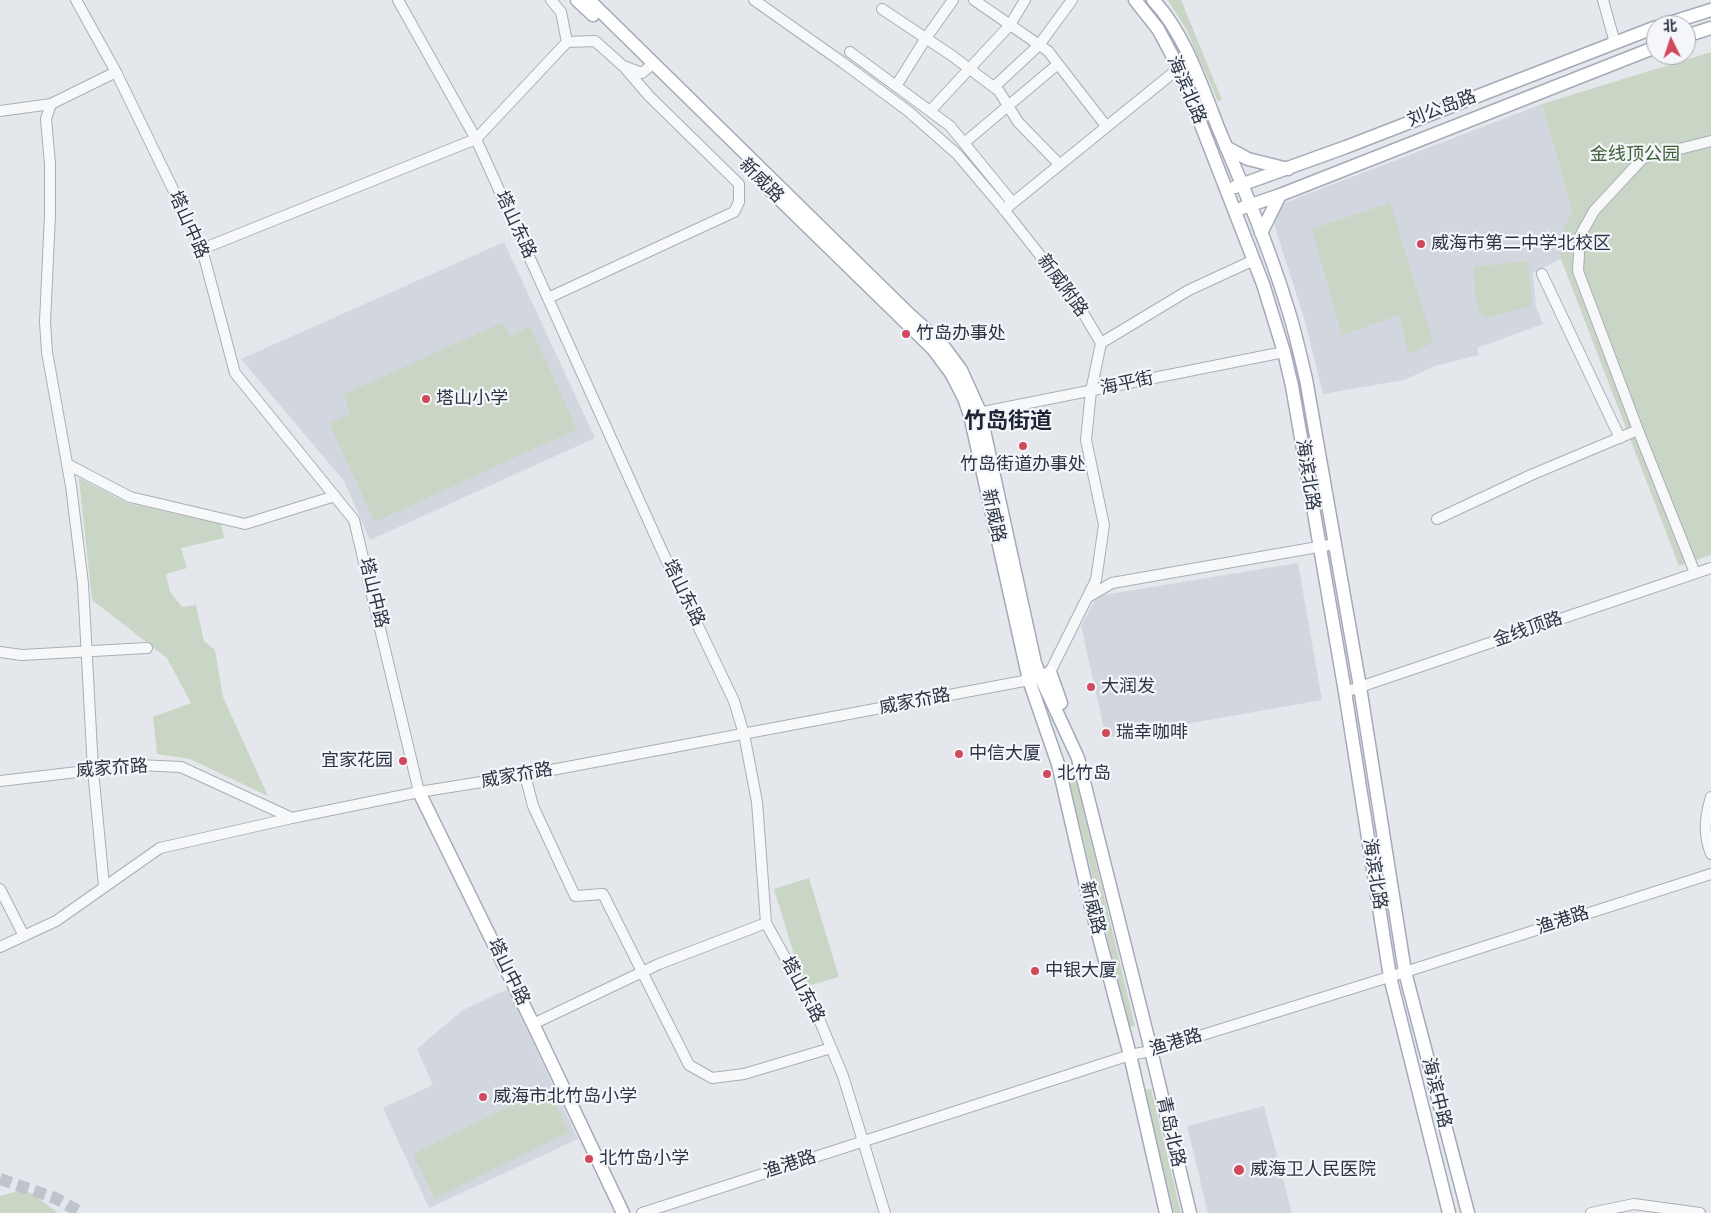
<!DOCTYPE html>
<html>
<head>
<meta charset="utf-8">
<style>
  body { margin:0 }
  #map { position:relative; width:1711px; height:1213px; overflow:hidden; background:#e4e7ec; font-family:"DM Sans","Noto Sans SC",sans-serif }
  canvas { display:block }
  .north { position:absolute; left:1646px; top:15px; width:50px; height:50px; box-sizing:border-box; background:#f4f6f9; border:1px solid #a4a8b1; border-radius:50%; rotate:356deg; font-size:14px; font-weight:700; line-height:20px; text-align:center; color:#2b3445 }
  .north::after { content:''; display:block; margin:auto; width:18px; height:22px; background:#d1495b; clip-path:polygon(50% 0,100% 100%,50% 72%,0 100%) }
</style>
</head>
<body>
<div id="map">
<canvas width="1711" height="1213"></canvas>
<div class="north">北</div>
</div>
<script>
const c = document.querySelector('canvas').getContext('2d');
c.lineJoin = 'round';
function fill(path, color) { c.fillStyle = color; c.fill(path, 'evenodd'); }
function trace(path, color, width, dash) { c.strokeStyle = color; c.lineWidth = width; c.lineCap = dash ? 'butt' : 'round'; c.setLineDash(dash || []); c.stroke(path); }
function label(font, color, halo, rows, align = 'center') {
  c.font = font + ' "DM Sans","Noto Sans SC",sans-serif'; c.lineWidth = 4.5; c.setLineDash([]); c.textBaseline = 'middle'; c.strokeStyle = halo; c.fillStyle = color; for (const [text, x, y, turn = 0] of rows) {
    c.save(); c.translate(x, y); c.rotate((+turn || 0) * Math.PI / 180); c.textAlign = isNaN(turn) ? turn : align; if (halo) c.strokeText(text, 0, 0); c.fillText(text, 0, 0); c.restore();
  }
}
fill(new Path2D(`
  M1542 104 1572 211 1561 235V259L1533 273 1536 307 1543 324 1477 348 1479 355 1435 366 1404 380 1323 394 1304 318 1275 227 1274 216 1282 204Z
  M504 242 595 438 370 540 344 481 241 359Z
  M1298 563 1322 700 1106 738 1081 626 1097 596Z
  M508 989 578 1139 429 1208 383 1108 433 1085 417 1049 463 1010Z
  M1264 1106 1292 1213H1208L1187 1126Z`), '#d2d6de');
fill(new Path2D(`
  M1168 0H1181L1222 100 1218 101 1186 29Z
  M1711 52V555L1679 566 1561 259V235L1572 211 1542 104Z
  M1390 203 1433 343 1408 354 1400 315 1342 335 1312 229Z
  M1528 261 1532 301 1530 306 1485 318C1473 307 1475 283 1474 267Z
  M503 322 510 336 530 327 577 429 375 522 329 423 351 413 343 395Z
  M79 478 127 503 221 524 224 538 181 548 187 568 166 574 170 592 182 607 196 605 204 641 215 650 223 697 268 796 190 759 157 754 153 717 191 703 167 658 92 600Z
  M1072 762 1135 1026 1129 1027 1065 764Z
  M809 878 839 977 804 987 774 889Z
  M547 1088 569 1132 435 1198 413 1154Z
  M1151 1089 1181 1213H1174L1145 1090Z
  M25 1189 58 1213H0V1196Z`), '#c9d6c5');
trace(new Path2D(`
  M0 1179 55 1198 82 1213`), '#bfc3cb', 12, [12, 6]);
const minor = new Path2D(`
  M76 0 116 72 202 249 235 373 354 520 419 792
  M398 0 476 139 663 553 734 701 744 734 757 802 766 923 819 1019 843 1076 885 1213
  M551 0 561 12 567 42
  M974 0 1048 51 1106 126
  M1603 0 1615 43
  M882 9 951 55 999 91 1018 122 1059 164
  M850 52 950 126 1012 202
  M896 86 926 38 953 0
  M994 87 1039 45 1072 0
  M0 111 51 104
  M930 111 1010 25 1025 0
  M964 143 1058 64
  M1004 210 1179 68
  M202 249 476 139 567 42 595 41 623 66 642 73 648 68
  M1542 274 1620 438
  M548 298 734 212 739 202V184L649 96 625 68
  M1101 343 1189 290 1254 260
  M973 414 1284 352
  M67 464 130 497 245 524 335 496
  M1437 519 1531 475 1638 430
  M1695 573 1638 430 1578 271 1580 236 1594 211 1643 158 1711 141
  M1088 597 1112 583 1335 544
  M0 652 22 655 147 648
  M1345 692 1711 568
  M525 775 533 806 575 896 603 894 689 1065 712 1078 744 1074 831 1048
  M0 781 138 765 181 767 292 818 419 792 525 775 1029 680 1050 672 1096 580 1104 525 1086 440 1091 391 1101 343 1076 301 1002 207 957 154 908 111 842 62 754 0
  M1711 797C1705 817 1703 834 1711 854
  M104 886 93 770 83 584 71 486 47 352 45 322 50 215V164L46 119 51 104 116 72
  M0 889 24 936
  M0 947 56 921 160 848 292 818
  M533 1024 659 964 766 923
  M642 1213 1130 1055 1151 1051 1405 972 1711 874
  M1591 1213 1634 1204 1700 1213`);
const major = new Path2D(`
  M577 0 593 15
  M589 0 910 315 941 343 961 370 980 412 1035 663 1040 676 1078 758 1148 1038 1190 1213
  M1135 0 1158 29 1179 68 1263 284 1284 352 1292 386 1345 692 1390 977 1449 1213
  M1153 0C1184 32 1201 84 1217 125 1242 184 1268 244 1287 306 1295 330 1300 355 1306 379L1360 687 1405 972 1468 1213
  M1663 25 1711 10
  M1686 36 1711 28
  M1226 147 1248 159 1288 169
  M1235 187 1346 147 1656 27
  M769 189 933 349 951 373 964 398 970 415 1029 680 1058 764 1090 903 1130 1055 1166 1213
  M1242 208 1280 195 1656 47
  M1261 233 1280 195
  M1050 672 1061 703
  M419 792 533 1024 623 1213`);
trace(minor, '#a9aeb7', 12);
trace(major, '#a3abb8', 15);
trace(minor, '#f7f8fa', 10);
trace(major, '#fff', 12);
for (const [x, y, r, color] of [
  [1421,244,5,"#d1495b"],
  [906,334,5,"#d1495b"],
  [426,399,5,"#d1495b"],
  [1023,446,5,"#d1495b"],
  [1091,687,5,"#d1495b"],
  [1106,733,5,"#d1495b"],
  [959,754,5,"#d1495b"],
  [403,761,5,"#d1495b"],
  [1047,774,5,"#d1495b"],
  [1035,971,5,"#d1495b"],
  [483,1097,5,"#d1495b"],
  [589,1159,5,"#d1495b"],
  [1239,1170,6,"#d1495b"]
]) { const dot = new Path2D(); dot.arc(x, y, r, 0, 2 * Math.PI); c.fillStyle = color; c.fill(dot); trace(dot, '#f4f6f9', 2); }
label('18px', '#2b3445', '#f4f6f9', [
  ["海滨北路",1186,90,67],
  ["刘公岛路",1442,109,-21],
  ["新威路",761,181,45],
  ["塔山中路",188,225,66],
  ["塔山东路",515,225,65],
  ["新威附路",1062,286,54],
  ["海平街",1127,384,-12],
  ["海滨北路",1307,475,81],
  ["新威路",993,516,78],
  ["塔山中路",373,593,76],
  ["塔山东路",683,593,64],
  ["金线顶路",1528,630,-19],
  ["威家夼路",915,702,-11],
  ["威家夼路",112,769,-4],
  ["威家夼路",517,776,-10],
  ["海滨北路",1374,874,81],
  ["新威路",1092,908,76],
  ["渔港路",1563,921,-18],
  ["塔山中路",508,972,64],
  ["塔山东路",802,990,62],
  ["渔港路",1176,1043,-17],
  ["海滨中路",1436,1093,76],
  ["青岛北路",1170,1132,77],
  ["渔港路",790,1165,-18]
]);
label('18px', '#3f6138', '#f4f6f9', [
  ["金线顶公园",1635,155]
]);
label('18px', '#2b3445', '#f4f6f9', [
  ["威海市第二中学北校区",1431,244],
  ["竹岛办事处",916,334],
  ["塔山小学",436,399],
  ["竹岛街道办事处",1023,465,"center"],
  ["大润发",1101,687],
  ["瑞幸咖啡",1116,733],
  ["中信大厦",969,754],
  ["宜家花园",393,761,"right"],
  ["北竹岛",1057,774],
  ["中银大厦",1045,971],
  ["威海市北竹岛小学",493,1097],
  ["北竹岛小学",599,1159],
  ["威海卫人民医院",1250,1170]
], 'left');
label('bold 22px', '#1d2536', '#f4f6f9', [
  ["竹岛街道",1008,422]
]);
</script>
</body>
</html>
